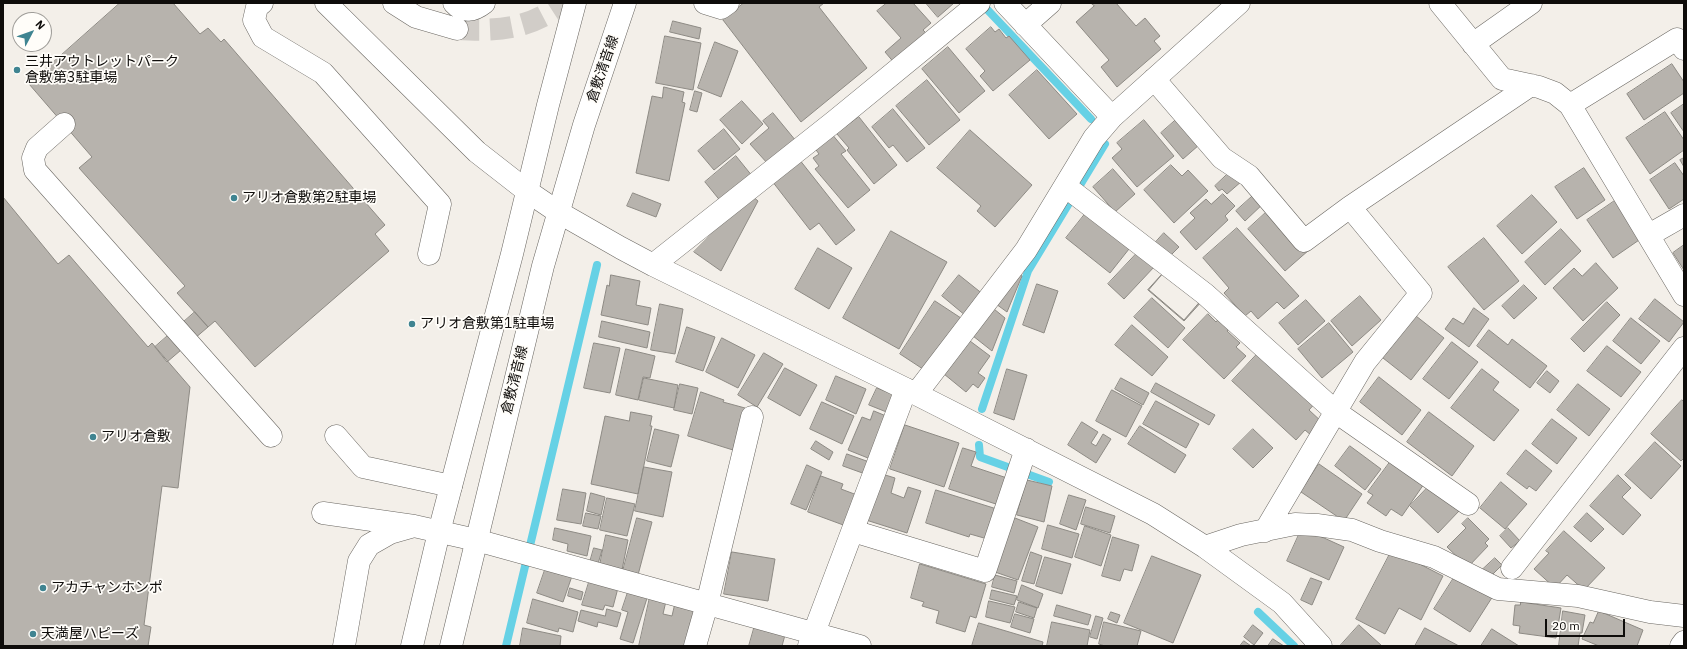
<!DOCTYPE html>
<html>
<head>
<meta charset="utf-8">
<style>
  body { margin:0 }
  #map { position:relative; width:1687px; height:649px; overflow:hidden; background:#f3efe9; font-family:"IBM Plex Sans",sans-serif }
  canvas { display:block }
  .frame { position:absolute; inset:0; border:4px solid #0e0c0a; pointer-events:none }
  .north { position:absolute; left:12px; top:12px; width:40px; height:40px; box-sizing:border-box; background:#fffdf9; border:1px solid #9f9d99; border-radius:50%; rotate:49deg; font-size:11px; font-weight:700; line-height:16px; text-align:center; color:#0e0c0a }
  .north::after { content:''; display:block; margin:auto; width:14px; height:18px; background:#3f8491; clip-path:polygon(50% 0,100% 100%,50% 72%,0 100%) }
  .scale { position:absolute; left:1545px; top:619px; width:80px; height:18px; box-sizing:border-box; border:2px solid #0e0c0a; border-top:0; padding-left:5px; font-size:12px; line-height:14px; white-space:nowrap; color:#0e0c0a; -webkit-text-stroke:3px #fffdf9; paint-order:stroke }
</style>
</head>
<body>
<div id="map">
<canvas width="1687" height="649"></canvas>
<div class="frame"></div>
<div class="north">N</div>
<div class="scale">20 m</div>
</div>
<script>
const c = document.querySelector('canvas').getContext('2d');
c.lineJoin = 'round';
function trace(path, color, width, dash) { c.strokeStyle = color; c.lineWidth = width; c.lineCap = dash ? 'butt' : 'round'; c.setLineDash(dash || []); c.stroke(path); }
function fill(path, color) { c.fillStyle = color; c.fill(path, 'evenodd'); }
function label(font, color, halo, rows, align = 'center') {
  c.font = font + ' "IBM Plex Sans","Noto Sans JP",sans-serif'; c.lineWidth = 3.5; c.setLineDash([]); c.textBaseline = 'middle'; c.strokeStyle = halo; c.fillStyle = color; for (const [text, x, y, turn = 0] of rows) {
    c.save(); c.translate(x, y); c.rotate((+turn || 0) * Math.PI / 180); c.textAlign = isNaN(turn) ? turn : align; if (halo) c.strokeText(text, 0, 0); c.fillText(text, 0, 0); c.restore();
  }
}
trace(new Path2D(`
  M981 3 1091 119
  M982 409 1028 271 1105 144
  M979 445 980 457 1049 482
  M1258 612 1294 646
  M506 646 597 265`), '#66d1e5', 8);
const building = new Path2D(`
  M120 3H173L200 34 208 28 221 42 224 39 385 225 375 234 389 251 255 367 215 321 208 327 177 293 185 286 79 168 92 157 29 84Z
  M744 3H824L819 7 867 68 801 122 723 20Z
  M887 3H913L931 23 923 30 929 36 896 65 885 52 901 38 877 11Z
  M926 3H954L938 17Z
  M1091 3H1116L1136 26 1145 18 1160 36 1154 41 1161 49 1117 87 1101 67 1109 60 1076 22 1094 6Z
  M673 21 701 28 699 39 670 32Z
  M991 27 995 32 999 29 1006 38 1009 36 1030 60 993 91 980 76 985 71 966 49Z
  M665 36 701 43 693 90 656 83Z
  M715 42 738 51 721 97 698 88Z
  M948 47 985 91 959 113 922 69Z
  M1672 64 1684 82V93L1644 120 1627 94Z
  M1037 70 1077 114 1049 139 1009 95Z
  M927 80 960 120 929 145 896 106Z
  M664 87 684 92 682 102 685 103 669 181 636 173 652 96 662 98Z
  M695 91 702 93 697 112 690 110Z
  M742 101 763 124 742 144 720 120Z
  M1684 104V132L1671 113Z
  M893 109 925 148 907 162 893 145 889 148 872 127Z
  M1665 112 1684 140V150L1650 174 1626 138Z
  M773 113 796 141 768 164 750 144 769 128 763 121Z
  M859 117 897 165 874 184 847 150 849 148 837 134Z
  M1177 119 1199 145 1183 159 1161 133Z
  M1144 120 1174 156 1137 187 1112 158 1122 149 1117 143Z
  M724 129 740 149 714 170 698 151Z
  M970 130 1032 185 995 227 977 211 981 206 937 168Z
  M831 133 846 151 841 154 870 190 848 208 815 169 819 166 813 158 819 154 814 147Z
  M736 156 753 177 722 203 705 182Z
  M1684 158V167L1680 160Z
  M799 159 855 230 836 245 819 223 810 230 772 181Z
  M1675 163 1684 176V199L1669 209 1650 180Z
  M1171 165 1182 176 1188 170 1208 191 1174 223 1144 190Z
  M1584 168 1605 200 1577 219 1555 187Z
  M1113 169 1135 194 1115 212 1093 187Z
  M1232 170 1242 181 1227 194 1222 189 1219 191 1215 186Z
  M633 193 661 204 656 217 627 206Z
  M1256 193 1265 202 1245 221 1236 211Z
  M1223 194 1235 206 1225 216 1228 220 1196 250 1180 232 1195 218 1190 213 1206 199 1211 204Z
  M751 195 758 201 721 271 694 252Z
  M1532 195 1557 222 1522 254 1497 226Z
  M3 197 58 264 69 255 148 347 152 343 190 387 178 488 162 486 144 625 151 627 148 646H3Z
  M1616 200 1642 238 1613 258 1587 220Z
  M1272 207 1309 250 1285 271 1248 229Z
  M1089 209 1129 249 1110 273 1066 238Z
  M1237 228 1299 296 1284 309 1277 302 1258 319 1251 311 1245 316 1224 293 1229 288 1203 258Z
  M1561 229 1581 251 1545 285 1525 262Z
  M891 231 947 262 899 349 843 318Z
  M1164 233 1179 247 1170 256 1155 243Z
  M1484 238 1519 281 1484 310 1448 267Z
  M1684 245V270L1673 253Z
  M818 248 852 268 829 309 795 289Z
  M1139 251 1155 266 1124 299 1108 284Z
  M1596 263 1618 288 1583 321 1553 288 1574 268 1582 276Z
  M1168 268 1203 300 1184 321 1148 290Z
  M1168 268 1203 298 1184 320 1149 290Z
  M1019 274 1022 276 1007 312 996 304Z
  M611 275 640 281 636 305 651 308 648 325 601 315 607 285 609 286Z
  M959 275 984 295 966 316 942 296Z
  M1037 284 1058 291 1044 333 1023 325Z
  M1524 285 1537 298 1514 319 1502 306Z
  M1360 296 1381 320 1352 346 1331 321Z
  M1152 298 1185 328 1168 348 1134 317Z
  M1655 299 1684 322 1669 342 1639 319Z
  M1306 300 1325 321 1298 345 1279 323Z
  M935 301 964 320 929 373 900 354Z
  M1607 302 1620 315 1584 352 1571 339Z
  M660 304 683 309 675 354 651 350Z
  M1474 308 1489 319 1469 347 1445 329 1453 318 1463 324Z
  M994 309 1005 318 992 351 973 336Z
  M195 312 208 327 167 362 155 347Z
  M1208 314 1216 322 1221 316 1231 326 1227 331 1240 343 1236 347 1246 356 1224 379 1183 340Z
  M1416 316 1444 338 1411 380 1383 358Z
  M1631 318 1660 341 1641 364 1613 341Z
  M602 321 650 332 647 348 599 337Z
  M1329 323 1353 352 1322 378 1298 349Z
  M1132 325 1168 357 1152 376 1115 345Z
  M687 327 715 337 703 371 676 362Z
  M1489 330 1508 345 1512 339 1547 366 1530 388 1477 346Z
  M722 338 755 355 738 388 706 372Z
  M970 341 990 356 978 373 985 378 978 388 973 384 966 392 944 374Z
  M1452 342 1478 362 1449 399 1423 379Z
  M594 343 620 348 610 393 584 388Z
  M1607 346 1641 372 1621 397 1587 371Z
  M626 349 655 356 650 378 643 377 638 400 616 395Z
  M1261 350 1317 401 1309 410 1323 423 1312 436 1305 430 1296 440 1232 381Z
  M764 353 783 364 757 407 738 395Z
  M785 368 817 385 800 416 768 398Z
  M1007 369 1027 375 1014 420 994 413Z
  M1482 369 1499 382 1493 390 1519 410 1494 441 1451 408Z
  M1547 371 1559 381 1550 393 1537 383Z
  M836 376 866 389 856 414 826 400Z
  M1379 377 1421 410 1402 435 1360 402Z
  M644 378 678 385 674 408 639 400Z
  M1121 378 1149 393 1143 405 1115 389Z
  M1156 383 1215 415 1209 425 1151 392Z
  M680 384 698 388 692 414 674 410Z
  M1578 384 1610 409 1589 436 1557 410Z
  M877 388 894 395 889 413 869 405Z
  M1112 390 1142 406 1126 437 1096 421Z
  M701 392 724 400 723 402 745 408 733 450 688 436Z
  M1682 400 1684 402V458L1681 461 1651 434Z
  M1156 401 1199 424 1186 448 1143 424Z
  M822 402 854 416 842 444 810 429Z
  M874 411 891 418 873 460 848 450 862 417 870 420Z
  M631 412 652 416 650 426H652L638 494 591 484 605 416 629 421Z
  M1429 412 1474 446 1452 476 1407 442Z
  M1552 419 1577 438 1557 464 1532 444Z
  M1082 422 1098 432 1091 443 1096 446 1103 434 1111 439 1096 463 1068 445Z
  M905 425 959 443 944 487 890 469Z
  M1140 426 1186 455 1175 473 1128 444Z
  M655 429 679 435 671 467 647 461Z
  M1253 429 1273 448 1253 468 1233 449Z
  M816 441 833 452 829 460 811 449Z
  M1655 442 1681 466 1651 499 1625 475Z
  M1350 446 1381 469 1365 490 1335 466Z
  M963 448 976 452 971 466 1007 478 999 505 949 489Z
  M1526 450 1552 471 1536 491 1529 486 1527 489 1507 474Z
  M847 454 872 463 868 475 843 466Z
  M1393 458 1426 481 1402 516 1391 509 1386 516 1367 503 1373 495 1368 492Z
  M1319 464 1362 494 1344 521 1301 492Z
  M807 465 822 472 806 510 791 504Z
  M644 467 672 472 663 517 635 511Z
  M882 474 895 478 891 493 904 498 908 487 921 491 907 533 866 520Z
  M1618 475 1631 488 1622 497 1641 515 1623 535 1590 506Z
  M821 476 843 484 841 489 857 495 846 526 808 512Z
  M1027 480 1052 486 1044 522 1017 515Z
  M1501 482 1527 504 1505 529 1480 508Z
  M1431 484 1459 511 1438 533 1410 506Z
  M563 489 586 493 581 524 557 520Z
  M936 490 1000 510 991 540 970 534 969 537 926 523Z
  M591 493 605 497 601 515 587 511Z
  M1069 495 1086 500 1076 530 1060 524Z
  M607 498 635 504 627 536 600 530Z
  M1086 507 1115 516 1110 533 1081 524Z
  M586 513 601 516 598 529 583 526Z
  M1587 513 1604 529 1591 542 1574 527Z
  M637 518 652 522 638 575 623 571Z
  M1015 518 1038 527 1018 580 995 572Z
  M1468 518 1489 539 1485 543 1488 546 1468 567 1447 547 1466 528 1462 524Z
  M1048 525 1079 534 1072 558 1042 549Z
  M1085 526 1111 535 1101 566 1075 557Z
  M555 528 591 536 587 556 567 551 568 544 553 540Z
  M1302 528 1344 547 1329 580 1287 561Z
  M1508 528 1520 541 1511 548 1500 536Z
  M1564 531 1605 568 1584 590 1567 575 1555 588 1534 569 1549 553 1546 551Z
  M606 535 628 540 622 570 600 565Z
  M1113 537 1139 545 1132 571 1124 569 1120 581 1102 576Z
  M594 548 602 550 598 564 590 562Z
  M1392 550 1443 576 1421 620 1399 608 1385 634 1356 619Z
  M732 552 775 559 768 601 724 594Z
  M1031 552 1042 556 1034 584 1022 581Z
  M1152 556 1201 575 1173 643 1124 623Z
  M1045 557 1071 564 1062 594 1036 586Z
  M1495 558 1502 565 1488 579 1481 571Z
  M920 564 986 584 976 618 970 616 965 632 936 623 939 611 922 606 924 602 911 598Z
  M546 567 572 576 563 602 537 593Z
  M1457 573 1493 596 1470 632 1434 609Z
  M995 575 1017 581 1014 593 992 587Z
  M1311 578 1322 582 1312 605 1301 600Z
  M590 579 618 588 613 607 605 605 603 610 582 605Z
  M1022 585 1043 594 1038 608 1017 600Z
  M570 588 583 592 581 600 568 596Z
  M629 589 648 595 633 643 620 639 628 612 622 610Z
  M992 590 1017 596 1014 605 990 599Z
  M650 597 666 601 663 614 672 616 675 603 699 609 690 646H639Z
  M533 599 578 612 573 632 559 628 558 632 527 623Z
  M989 601 1015 607 1010 623 986 617Z
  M1019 602 1037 608 1034 618 1016 612Z
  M1521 602 1561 608 1556 638 1519 633 1520 626 1513 625 1515 605H1520Z
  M1057 605 1091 615 1088 625 1054 616Z
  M607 609 621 613 617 627 598 622 597 627 578 621 581 610 605 616Z
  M1563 611 1585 615 1582 633H1580L1578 646H1559Z
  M1599 611 1643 630 1637 646H1599L1582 639 1590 622 1593 623Z
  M1111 612 1120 615 1117 623 1108 619Z
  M1015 614 1034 619 1030 633 1011 627Z
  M1096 616 1103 618 1097 639 1090 637Z
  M1052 622 1090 630 1087 646H1047Z
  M1104 622 1141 631 1137 646H1105L1099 644Z
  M979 623 1043 642 1042 646H972Z
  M755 625 785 635 782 646H749Z
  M1253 625 1263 633 1254 645 1244 637Z
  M1359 625 1382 646H1342L1341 645Z
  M523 628 561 636 560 646H520Z
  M1425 628 1459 646H1415Z
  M1492 629 1519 646H1481Z
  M1273 639 1284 646H1268Z
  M1244 641 1251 646H1240Z`);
fill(building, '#b7b3ad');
trace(building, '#8d8a84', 1);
trace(new Path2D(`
  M457 29C497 31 529 30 563 3`), '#d1cdc8', 22, [22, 11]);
const minor = new Path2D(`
  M262 3 257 7 254 20 263 37 323 73 440 204 429 254
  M326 3 477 152 527 191 558 212 621 248 653 265 916 394 1153 514 1205 547 1282 603 1321 646
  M394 3 416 17 457 29
  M454 3C463 13 474 11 484 3
  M705 3 721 8 728 3
  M1005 3 1112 117
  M1440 3 1502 79 1539 87 1555 93 1570 105 1684 295
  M1025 25 1050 3
  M1473 44 1531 3
  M1154 79 1222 158 1249 176 1304 241 1350 207 1531 85
  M1570 105 1677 39 1684 49
  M64 124 37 148 33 158 35 170 271 436
  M1065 186 1205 294 1336 412 1468 504
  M1649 235 1684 215
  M653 265 835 121 979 3
  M916 394 1026 250 1094 138 1112 117 1239 3
  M336 436 363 467 451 486
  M323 513 414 526 476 540 860 646
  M853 531 985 571 1026 449
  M1265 531 1365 362 1421 293 1350 207
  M1205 547 1241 535 1295 524 1317 525 1352 530 1380 541 1434 557 1498 589 1578 596 1650 612 1684 616
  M1512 568 1684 348
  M344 646 359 561 369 545 390 533 411 527
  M695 646 707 604 752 417
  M809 646 906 389
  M1681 646 1684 642`);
const major = new Path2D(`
  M412 646 439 532 512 254 548 105 575 3
  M451 646 543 266 584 125 625 3`);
trace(minor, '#6a6762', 23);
trace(major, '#6a6762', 23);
trace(minor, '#fff', 22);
trace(major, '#fff', 22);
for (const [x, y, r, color] of [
  [17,70,4,"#3f8491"],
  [234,198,4,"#3f8491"],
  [412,324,4,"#3f8491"],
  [93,437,4,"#3f8491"],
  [43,588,4,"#3f8491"],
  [33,634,4,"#3f8491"]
]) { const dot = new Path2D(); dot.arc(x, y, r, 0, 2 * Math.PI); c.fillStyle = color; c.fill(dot); trace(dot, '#fffdf9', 1.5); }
label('14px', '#0e0c0a', '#fffdf9', [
  ["三井アウトレットパーク",25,62],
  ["倉敷第3駐車場",25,78],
  ["アリオ倉敷第2駐車場",242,198],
  ["アリオ倉敷第1駐車場",420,324],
  ["アリオ倉敷",101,437],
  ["アカチャンホンポ",51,588],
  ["天満屋ハピーズ",41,634]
], 'left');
label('14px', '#0e0c0a', '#fffdf9', [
  ["倉敷清音線",603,69,-71],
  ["倉敷清音線",515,380,-76]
]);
</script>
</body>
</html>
